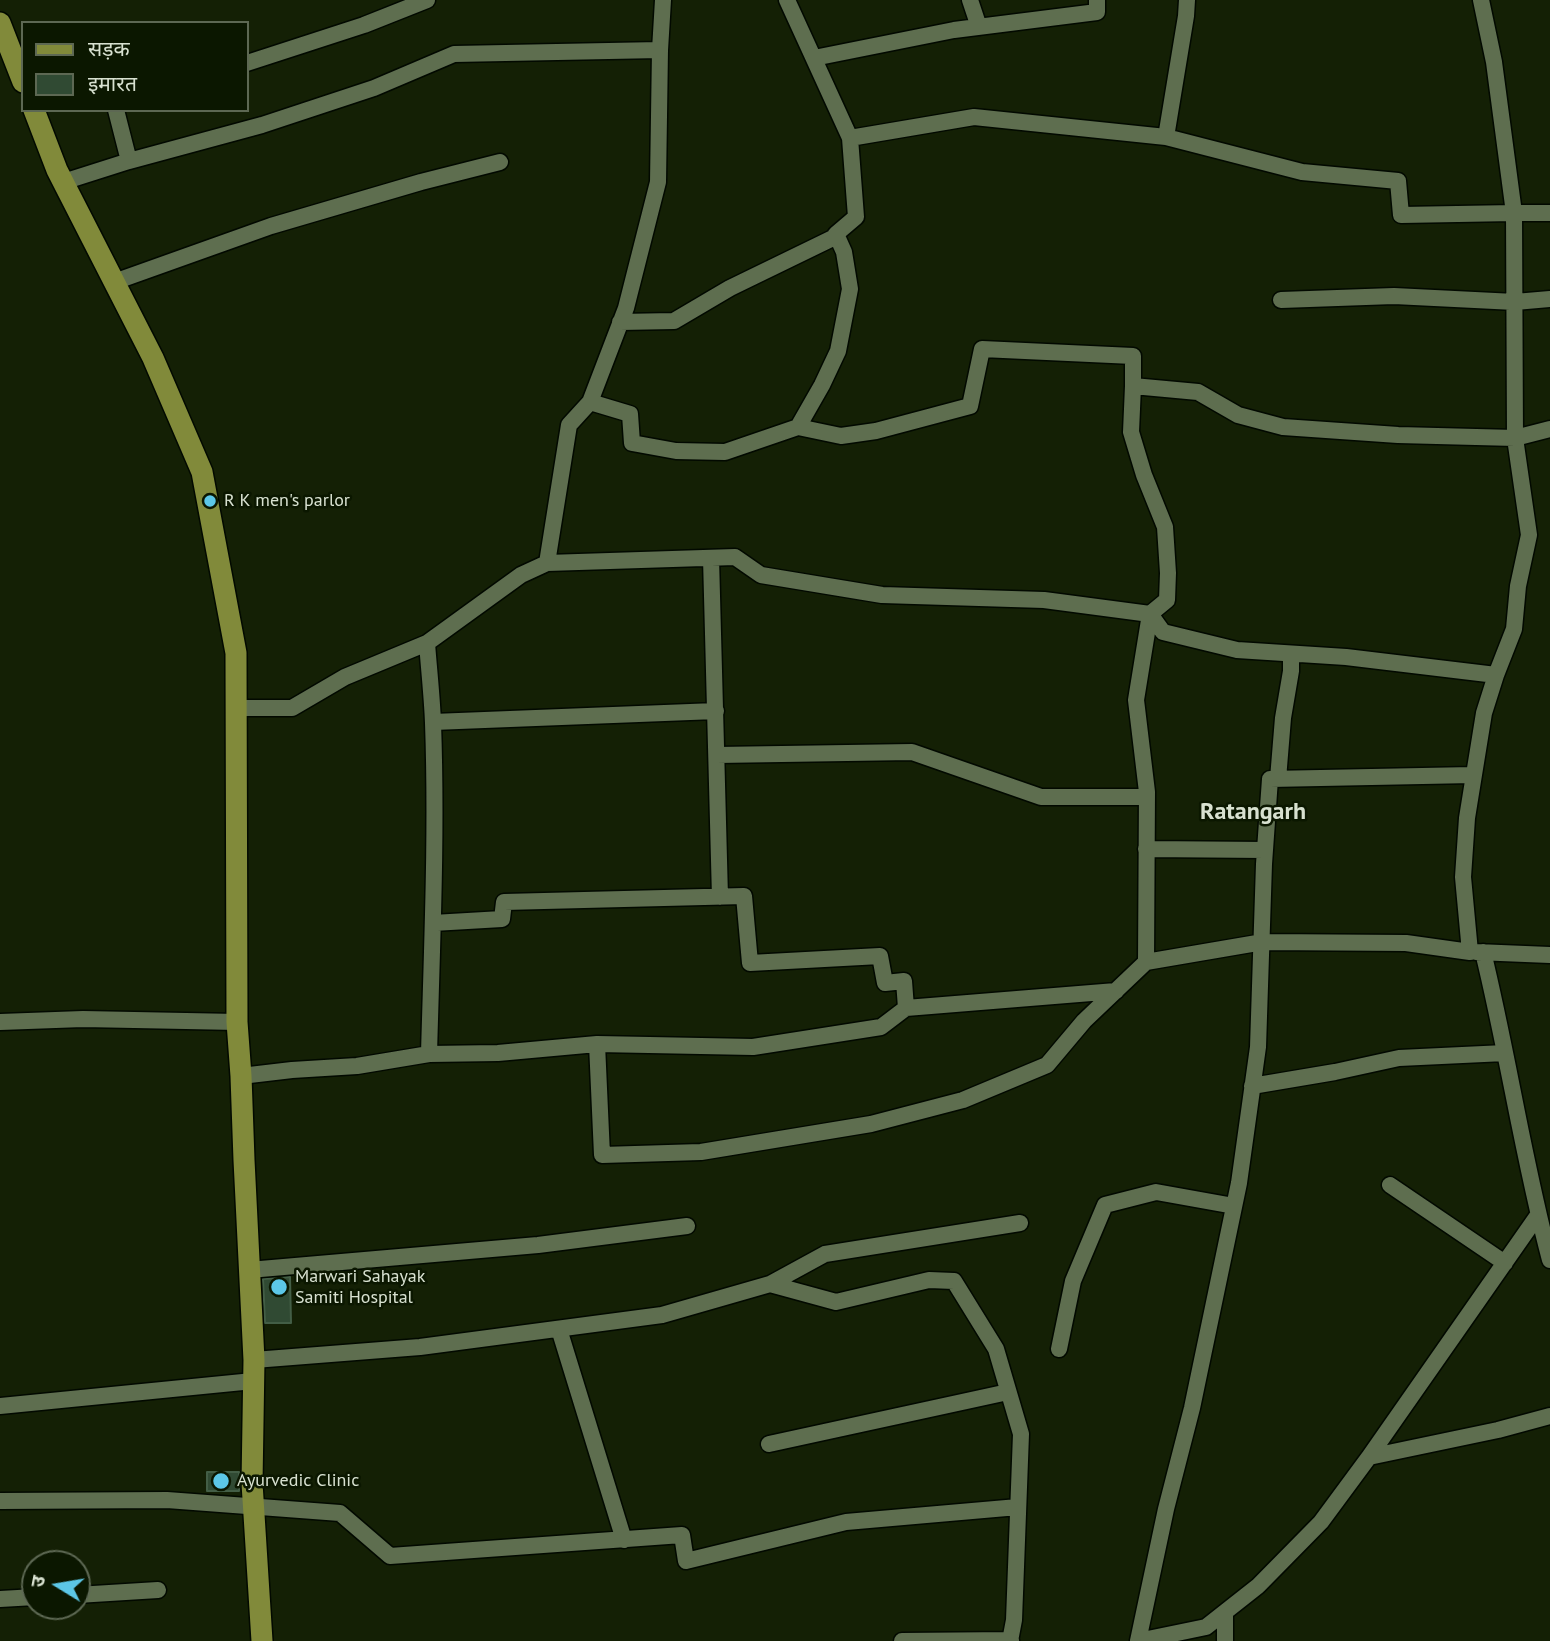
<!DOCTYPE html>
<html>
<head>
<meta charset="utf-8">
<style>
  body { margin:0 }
  #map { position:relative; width:1550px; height:1641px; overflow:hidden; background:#142005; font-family:"PT Sans","Noto Sans Devanagari",sans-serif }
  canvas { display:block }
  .legend { position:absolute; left:21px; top:21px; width:228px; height:91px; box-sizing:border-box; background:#0b1700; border:2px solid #5d6853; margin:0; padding:9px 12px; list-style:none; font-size:21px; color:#d8e1d0 }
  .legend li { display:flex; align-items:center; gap:14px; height:35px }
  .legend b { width:35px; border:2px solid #5d6853 }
  .north { position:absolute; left:21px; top:1550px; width:70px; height:70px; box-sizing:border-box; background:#0b1700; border:2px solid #5d6853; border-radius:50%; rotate:281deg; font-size:19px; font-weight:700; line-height:28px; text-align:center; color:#d8e1d0 }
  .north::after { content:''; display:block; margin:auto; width:24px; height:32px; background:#5cc7e7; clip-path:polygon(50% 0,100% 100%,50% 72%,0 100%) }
</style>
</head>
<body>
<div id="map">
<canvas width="1550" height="1641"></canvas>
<ul class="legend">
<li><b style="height:9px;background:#818a3a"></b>सड़क</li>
<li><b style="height:19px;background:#304a33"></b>इमारत</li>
</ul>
<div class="north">उ</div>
</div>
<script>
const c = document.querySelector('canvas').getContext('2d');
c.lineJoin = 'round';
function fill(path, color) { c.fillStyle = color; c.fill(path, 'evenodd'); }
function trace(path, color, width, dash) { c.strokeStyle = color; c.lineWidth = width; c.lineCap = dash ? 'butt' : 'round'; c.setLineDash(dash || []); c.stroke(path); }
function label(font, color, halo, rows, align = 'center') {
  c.font = font + ' "PT Sans",sans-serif'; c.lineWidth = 5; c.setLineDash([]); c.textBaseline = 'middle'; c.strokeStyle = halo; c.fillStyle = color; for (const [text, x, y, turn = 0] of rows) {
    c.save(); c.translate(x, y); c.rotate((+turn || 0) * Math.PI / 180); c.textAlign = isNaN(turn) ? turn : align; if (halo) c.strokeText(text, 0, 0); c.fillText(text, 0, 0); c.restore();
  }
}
const building = new Path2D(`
  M290 1277 291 1323H265L263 1279Z
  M207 1472H239V1491H207Z`);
fill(building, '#304a33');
trace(building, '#435e46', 2);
const minor = new Path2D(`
  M787 0 850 138 974 117 1166 137 1302 172 1398 181 1401 215 1514 213 1515 438 1550 429
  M970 0 979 27
  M1481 0 1494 62 1514 213H1550
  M814 58 954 30 1097 12V0
  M247 63 364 25 427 0
  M1166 137 1186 16 1187 0
  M129 161 262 125 374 88 454 54 660 50 663 0
  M63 182 129 161 116 110
  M114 282 271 226 421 182 500 162
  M1281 300 1394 296 1515 302 1550 299
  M620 322 674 321 730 288 837 236
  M1133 386 1131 432 1144 475 1165 527 1168 573 1167 600 1150 614 1136 700 1147 792 1146 962 1263 942 1406 943 1470 952 1463 877 1467 818 1484 713 1496 675
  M798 427 822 385 838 351 850 289 844 252 836 234 856 217 850 138
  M711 558 720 897
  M547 563 735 557 761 575 882 595 1044 600 1150 614 1163 632 1237 650 1346 657 1496 675 1514 629 1518 586 1529 535 1515 438 1398 435 1283 427 1238 415 1198 392 1133 386V356L982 349 970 406 876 431 841 436 798 427 725 452 676 451 632 443 630 414 590 402
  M427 643C429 670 432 696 433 723 437 833 432 944 429 1054
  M236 708H292L345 677 427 643 521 575 547 563 569 425 590 402 626 308 658 182 660 50
  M433 722 716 711
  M717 755 912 752 1041 797H1146
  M1278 779 1283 718 1291 671V654
  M1146 849 1265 850
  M433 923 502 919 504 902 744 896 750 963 880 956 885 983 904 981 906 1008
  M1476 952 1550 955
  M1483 952C1508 1054 1523 1159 1550 1260
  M0 1022 83 1019 237 1022
  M597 1044 753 1047 881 1027 906 1008 1116 991
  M241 1076 292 1070 357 1066 429 1054 498 1053 597 1044 602 1155 701 1152 871 1124 963 1100 1047 1065 1084 1021 1146 962
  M1252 1086 1335 1072 1399 1058 1505 1053
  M1390 1185 1505 1263
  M249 1270 538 1245 687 1226
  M770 1284 825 1254 1020 1223
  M559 1329 624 1540
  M1059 1349 1073 1281 1105 1205 1156 1192 1234 1206
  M254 1360 420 1347 662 1315 770 1284 836 1302 929 1280 954 1281 996 1349 1021 1434 1014 1620 1010 1641
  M0 1406 253 1381
  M769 1444 1008 1392
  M1369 1457 1538 1215
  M0 1501 167 1500 340 1513 390 1556 682 1535 686 1561 846 1522 1018 1507
  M77 1595 158 1590
  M0 1599 35 1597
  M1225 1612V1641
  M902 1641 1011 1640
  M1138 1641 1166 1509 1192 1408 1239 1183 1258 1047 1264 864 1270 779 1473 775
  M1138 1641 1206 1627 1258 1586 1321 1522 1369 1457 1498 1430 1550 1416`);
const major = new Path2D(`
  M0 23 23 82
  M34 110 57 170 153 358 202 472 236 653 237 1022 241 1076 244 1160 254 1360 252 1483 262 1641`);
trace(minor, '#020900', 19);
trace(major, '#020900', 24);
trace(minor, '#5e6e4f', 16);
trace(major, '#818a3a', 21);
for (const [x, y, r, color] of [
  [210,501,7,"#5cc7e7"],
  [279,1287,9,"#5cc7e7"],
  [221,1481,9,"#5cc7e7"]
]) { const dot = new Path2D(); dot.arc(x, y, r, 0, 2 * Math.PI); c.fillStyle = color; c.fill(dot); trace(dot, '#0b1700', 2.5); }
label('18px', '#d8e1d0', '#0b1700', [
  ["R K men's parlor",224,501],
  ["Marwari Sahayak",295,1277],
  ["Samiti Hospital",295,1298],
  ["Ayurvedic Clinic",237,1481]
], 'left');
label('bold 24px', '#d8e1d0', '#0b1700', [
  ["Ratangarh",1253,812]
]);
</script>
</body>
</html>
